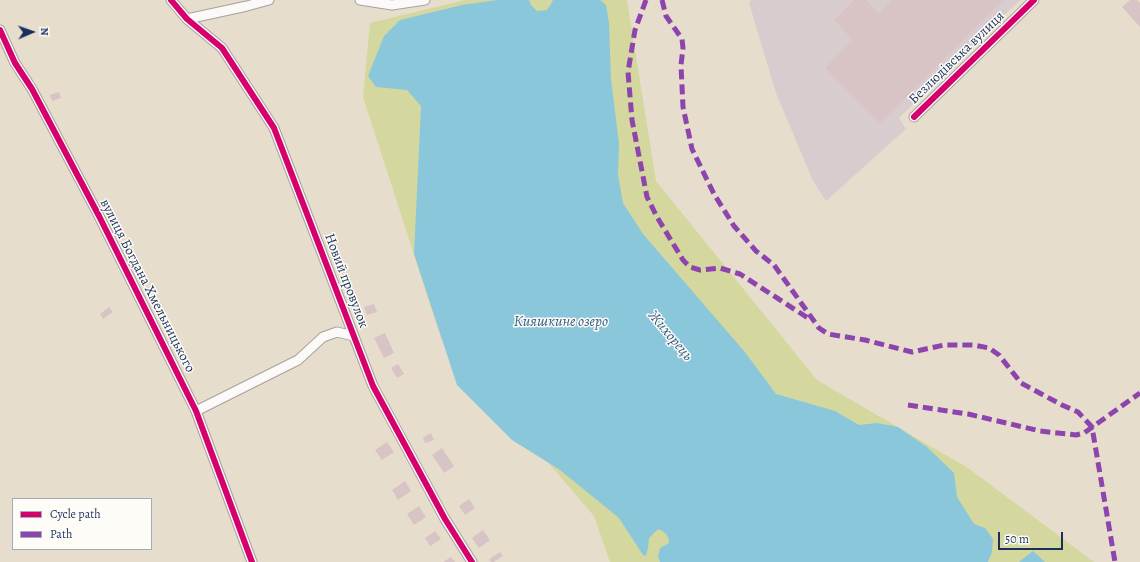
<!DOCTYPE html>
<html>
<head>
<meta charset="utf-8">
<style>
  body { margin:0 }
  #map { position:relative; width:1140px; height:562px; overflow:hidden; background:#e7ddcd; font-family:Alegreya,serif }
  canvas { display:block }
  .legend { position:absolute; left:12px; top:498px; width:140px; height:52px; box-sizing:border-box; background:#fdfcf7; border:1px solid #a3aaba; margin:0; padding:5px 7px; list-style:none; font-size:12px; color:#1b2f5e }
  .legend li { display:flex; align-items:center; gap:8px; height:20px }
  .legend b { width:20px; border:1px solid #a3aaba }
  .north { position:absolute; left:12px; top:12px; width:40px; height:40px; -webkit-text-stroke:3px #fdfcf7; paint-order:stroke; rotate:88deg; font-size:11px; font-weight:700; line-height:16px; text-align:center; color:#1b2f5e }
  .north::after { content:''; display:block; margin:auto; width:14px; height:18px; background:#1b2f5e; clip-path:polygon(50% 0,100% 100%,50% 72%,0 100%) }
  .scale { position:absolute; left:998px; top:532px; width:65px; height:18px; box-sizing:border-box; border:2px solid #1b2f5e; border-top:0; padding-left:5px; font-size:12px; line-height:14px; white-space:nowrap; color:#1b2f5e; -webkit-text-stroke:3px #fdfcf7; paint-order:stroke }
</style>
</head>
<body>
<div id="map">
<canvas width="1140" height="562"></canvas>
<ul class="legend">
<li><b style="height:5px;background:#d6006c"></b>Cycle path</li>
<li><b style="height:5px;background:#8e44ad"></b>Path</li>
</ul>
<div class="north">N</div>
<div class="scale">50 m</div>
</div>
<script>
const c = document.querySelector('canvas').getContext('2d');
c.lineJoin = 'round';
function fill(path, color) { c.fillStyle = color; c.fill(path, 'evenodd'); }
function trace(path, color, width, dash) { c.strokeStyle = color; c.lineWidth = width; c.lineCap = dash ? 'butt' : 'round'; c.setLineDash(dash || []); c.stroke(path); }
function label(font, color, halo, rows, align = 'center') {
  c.font = font + ' Alegreya,serif'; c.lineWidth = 3; c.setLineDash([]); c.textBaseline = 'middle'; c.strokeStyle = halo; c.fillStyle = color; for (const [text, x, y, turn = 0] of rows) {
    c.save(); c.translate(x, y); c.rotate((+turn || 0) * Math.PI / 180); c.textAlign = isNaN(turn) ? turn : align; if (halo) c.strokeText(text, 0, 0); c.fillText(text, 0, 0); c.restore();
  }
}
fill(new Path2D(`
  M751 0H1020L899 118 906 129 826 201 813 181 776 93 749 3Z`), '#d9cccf');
fill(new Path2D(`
  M465 0H627L656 181 817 380 968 468 1094 562H610L594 516 441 338 363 97 370 23Z`), '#d4d89e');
fill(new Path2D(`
  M497 0H529L531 5 537 11 547 10 551 4 553 0H600L606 5 609 23 611 79 619 144 618 175 623 203 643 234 744 351 776 394 835 411 859 425 877 423 898 427 927 447 954 473 957 497 974 524 985 528 993 539 992 552 988 562H660L658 557 660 548 669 543C669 535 665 532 658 529L649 538 648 548 646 556 643 555 619 518 560 470 512 440 457 385 414 254 421 106 407 90 376 87 368 76 384 36 400 20 462 5Z
  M1033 551 1045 562H1019L1020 561Z`), '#8ac7da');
fill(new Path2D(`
  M854 0H866L879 13 892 0H1003L880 123 825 68 853 40 834 20Z
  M1130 0H1137L1140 3V27L1122 7Z
  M59 92 61 98 52 101 50 95Z
  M374 304 377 312 367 315 364 307Z
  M109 307 113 312 103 319 100 314Z
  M385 333 394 353 384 358 374 338Z
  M398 364 404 374 397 378 391 368Z
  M431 433 434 440 425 443 423 437Z
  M387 442 394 452 382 460 375 450Z
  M442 448 454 466 444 473 432 455Z
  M405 481 411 491 398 500 392 490Z
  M469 499 475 508 465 515 459 506Z
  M419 506 426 517 414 525 407 514Z
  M483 530 490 540 479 548 472 538Z
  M435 531 441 539 430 546 425 538Z
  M500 552 503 556 494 562H491L489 559Z
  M451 557 455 562H443Z`), '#d8c4c4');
const street = new Path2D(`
  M171 0 187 19 222 48 274 128 373 386 445 519 472 562
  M360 0 392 5 425 0
  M187 19 247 6 269 0
  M0 30 15 63 32 89 99 216 196 411 252 562
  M914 117 1034 0
  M196 411 298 360 323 337 337 332 354 336`);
trace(street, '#a5a29e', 11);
trace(street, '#fbfaf8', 9);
trace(new Path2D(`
  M646 0 635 30 628 72 632 120 647 197 657 217 683 260 690 267 700 270 720 268 740 274 811 320
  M662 0 666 16 682 39 683 48 681 65 683 107 692 149 714 194 734 226 756 251 774 265 819 328 828 334 865 340 912 352 944 345H973L989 348 999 355 1021 383 1062 405 1078 412 1092 427 1115 562
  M908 405 968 414 1040 431 1076 435 1084 433 1140 393`), '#8e44ad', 5, [10, 5]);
trace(new Path2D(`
  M171 0 187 19 222 48 274 128 373 386 445 519 472 562
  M0 30 15 63 32 89 99 216 196 411 252 562
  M914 117 1034 0`), '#d6006c', 6);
label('14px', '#1b2f5e', '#fdfcf7', [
  ["Безлюдівська вулиця",957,58,-44],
  ["Новий провулок",346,281,69],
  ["вулиця Богдана Хмельницького",147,286,63]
]);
label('italic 15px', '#305a85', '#fdfcf7', [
  ["Кияшкине озеро",561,322],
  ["Жихорець",670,336,50]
]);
</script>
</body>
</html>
